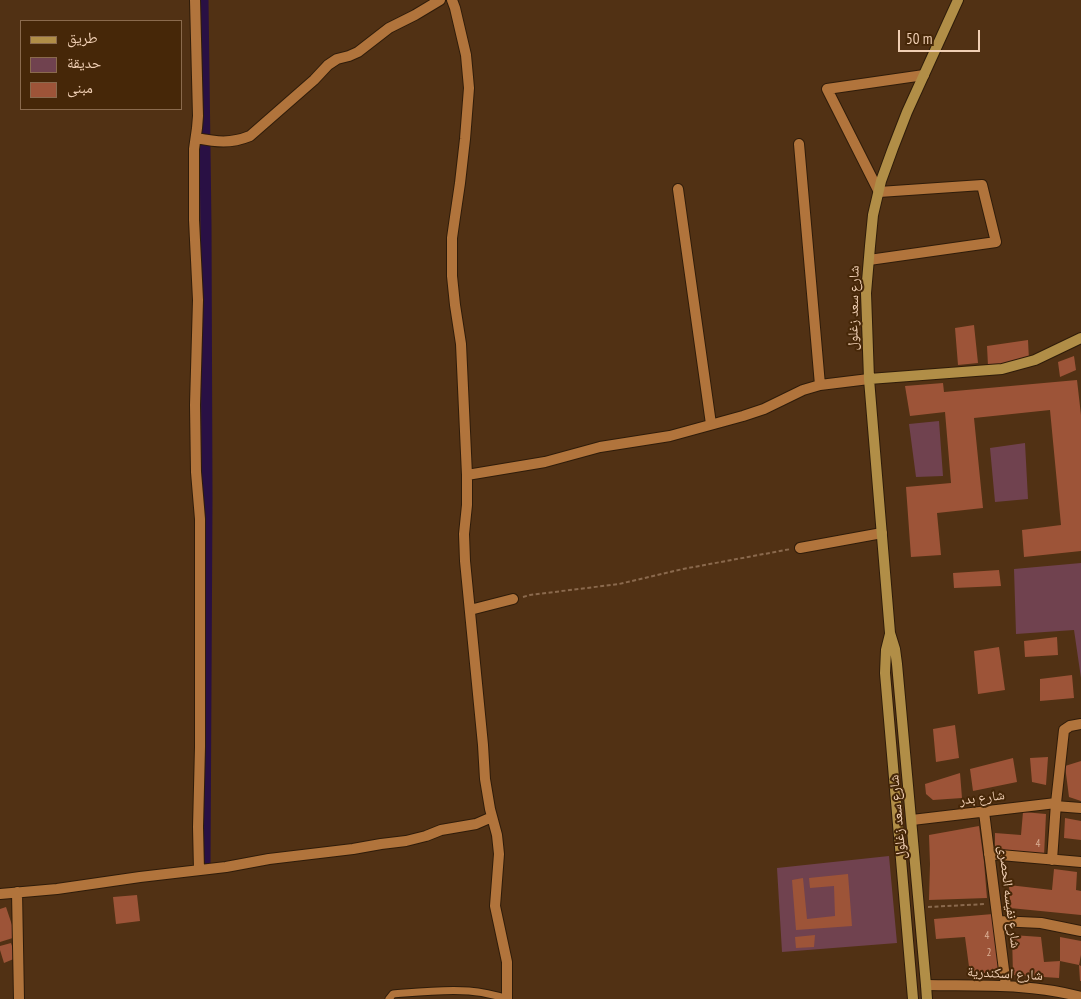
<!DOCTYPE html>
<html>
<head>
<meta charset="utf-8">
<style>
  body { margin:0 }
  #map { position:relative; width:1081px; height:999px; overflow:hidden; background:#513114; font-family:"PT Sans Narrow","Noto Naskh Arabic",sans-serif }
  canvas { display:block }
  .legend { position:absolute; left:20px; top:20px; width:162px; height:90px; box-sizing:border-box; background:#462708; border:1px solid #8a6a4d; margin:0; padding:6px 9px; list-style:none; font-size:15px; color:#f0cfb4 }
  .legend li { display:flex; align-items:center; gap:10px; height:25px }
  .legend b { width:25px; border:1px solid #8a6a4d }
  .scale { position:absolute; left:898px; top:30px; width:82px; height:22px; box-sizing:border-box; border:2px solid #f0cfb4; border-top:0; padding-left:6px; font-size:15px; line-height:18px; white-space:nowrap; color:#f0cfb4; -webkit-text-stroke:4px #462708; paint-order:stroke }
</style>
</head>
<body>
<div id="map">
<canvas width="1081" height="999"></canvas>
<ul class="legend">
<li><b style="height:6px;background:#b18e47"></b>طريق</li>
<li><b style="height:14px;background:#70424f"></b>حديقة</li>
<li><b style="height:14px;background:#9d5438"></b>مبنى</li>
</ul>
<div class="scale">50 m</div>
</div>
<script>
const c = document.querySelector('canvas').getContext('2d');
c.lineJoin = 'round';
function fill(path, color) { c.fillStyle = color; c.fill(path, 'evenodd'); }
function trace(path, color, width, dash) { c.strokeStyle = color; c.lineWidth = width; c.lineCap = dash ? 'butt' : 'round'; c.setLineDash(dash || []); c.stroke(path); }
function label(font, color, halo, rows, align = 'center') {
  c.font = font + ' "PT Sans Narrow","Noto Naskh Arabic",sans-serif'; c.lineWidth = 4; c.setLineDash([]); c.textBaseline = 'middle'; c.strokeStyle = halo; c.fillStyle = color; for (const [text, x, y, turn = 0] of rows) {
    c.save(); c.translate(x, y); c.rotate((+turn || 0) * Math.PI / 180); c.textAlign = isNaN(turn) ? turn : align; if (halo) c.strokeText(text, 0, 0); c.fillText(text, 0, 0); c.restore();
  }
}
fill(new Path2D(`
  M939 421 943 476 916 477 909 424Z
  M1025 443 1028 499 995 502 990 448Z
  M1081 563V678L1074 630 1016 634 1014 569Z
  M889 856 897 943 782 952 777 868Z`), '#70424f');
trace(new Path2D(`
  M203 0 206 225 207 498 205 865`), '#291044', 11);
fill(new Path2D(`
  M974 325 978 363 958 365 955 328Z
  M1028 340 1029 360 988 366 987 346Z
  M1074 356 1076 370 1060 377 1058 362Z
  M1077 380 1081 415V551L1024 557 1022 530 1061 525 1050 410 974 418 983 508 937 513 941 555 911 557 906 487 951 483 945 412 910 416 905 386 943 383 944 392Z
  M999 570 1001 586 954 588 953 573Z
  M1057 637 1058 655 1025 657 1024 641Z
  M999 647 1005 690 978 694 974 651Z
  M1072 675 1074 698 1040 701V679Z
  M955 725 959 758 936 762 933 729Z
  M1048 757 1046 785 1032 782 1030 758Z
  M1013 758 1017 782 973 791 970 769Z
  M1081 761V801L1069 797 1065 766Z
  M960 773 962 798 933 800 926 794 925 784Z
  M1023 812 1046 814 1044 856 995 852V833L1021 835Z
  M1065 818 1081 821V840L1064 838Z
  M979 826 984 862 987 898 929 900 930 864 929 835Z
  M1054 869 1077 872 1076 890 1081 891V915L1010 908 1009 885 1052 890Z
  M848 874 852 926 796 930 792 880 803 878 807 919 835 916 834 886 810 888 809 878Z
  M137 895 140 921 116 924 113 897Z
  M6 907 16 937 0 942V909Z
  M993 914 999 972 970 974 965 937 936 939 934 919Z
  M815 935 814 947 796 948 795 937Z
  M1012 935 1041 937 1044 962 1060 961 1059 978 1013 975Z
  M1060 937 1081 941V955L1079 965 1060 961Z
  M11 943 16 958 4 963 0 950V946Z
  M1079 965 1081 966V981H1080Z`), '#9d5438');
const lane = new Path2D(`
  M389 999 393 994C418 992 444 989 469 991 482 992 495 995 508 999`);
const street = new Path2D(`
  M195 0 198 116 197 128 194 149V220L198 300 195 405 196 472 200 519V747L198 827 199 870
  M452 0 455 8 466 55 469 88 465 139 460 183 455 217 452 238V276L455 305 461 344 467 475V505L464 534 465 561 483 745 485 779 490 809 497 835 499 854 495 906 507 962V999
  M196 138C217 142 230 144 250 136L314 80 328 65 337 59 349 56 358 52 389 28 415 15 440 0
  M799 144 820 385
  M678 189 711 424
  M869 260 996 242 982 185 879 192 827 89 924 75
  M467 475 545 462 600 447 670 436 743 416 764 409 803 390 820 385 869 379
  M800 548 882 533
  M470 610 513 599
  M1055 806 1081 808
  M984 812 1006 986
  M912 820 1056 803
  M989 854 1081 862
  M1052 860 1056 803 1064 730 1070 726 1081 724
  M17 892 19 999
  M0 894 57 889 140 877 226 867 269 859 353 849 381 844 406 841 426 836 441 830 476 824 492 817
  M998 921 1041 923 1081 931
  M926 985C978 986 1031 983 1081 997`);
const secondary = new Path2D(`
  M869 379 1002 369 1035 360 1081 338
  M890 634 886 650 885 673 913 999
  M927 999 926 985 897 664 895 649 890 633 869 379 866 293 870 246 873 215 881 181 893 148 907 112 958 0`);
trace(lane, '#2f1c0a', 9);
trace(street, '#2f1c0a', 12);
trace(secondary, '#2f1c0a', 12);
trace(new Path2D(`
  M523 597 530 595 619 584 683 569 791 549
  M928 907 986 904`), '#8a694d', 2, [4, 2.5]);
trace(lane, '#b1743c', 7);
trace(street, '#b1743c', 10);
trace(secondary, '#b18e47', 10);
label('11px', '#dbb095', null, [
  ["4",1038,844],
  ["4",987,936],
  ["2",989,953]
]);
label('14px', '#f0cfb4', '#462708', [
  ["شارع سعد زغلول",854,308,-89],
  ["شارع بدر",982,798,-7],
  ["شارع سعد زغلول",898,817,-95],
  ["شارع نفيسه الحصرى",1009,897,83],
  ["شارع اسكندرية",1005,974,3]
]);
</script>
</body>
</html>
